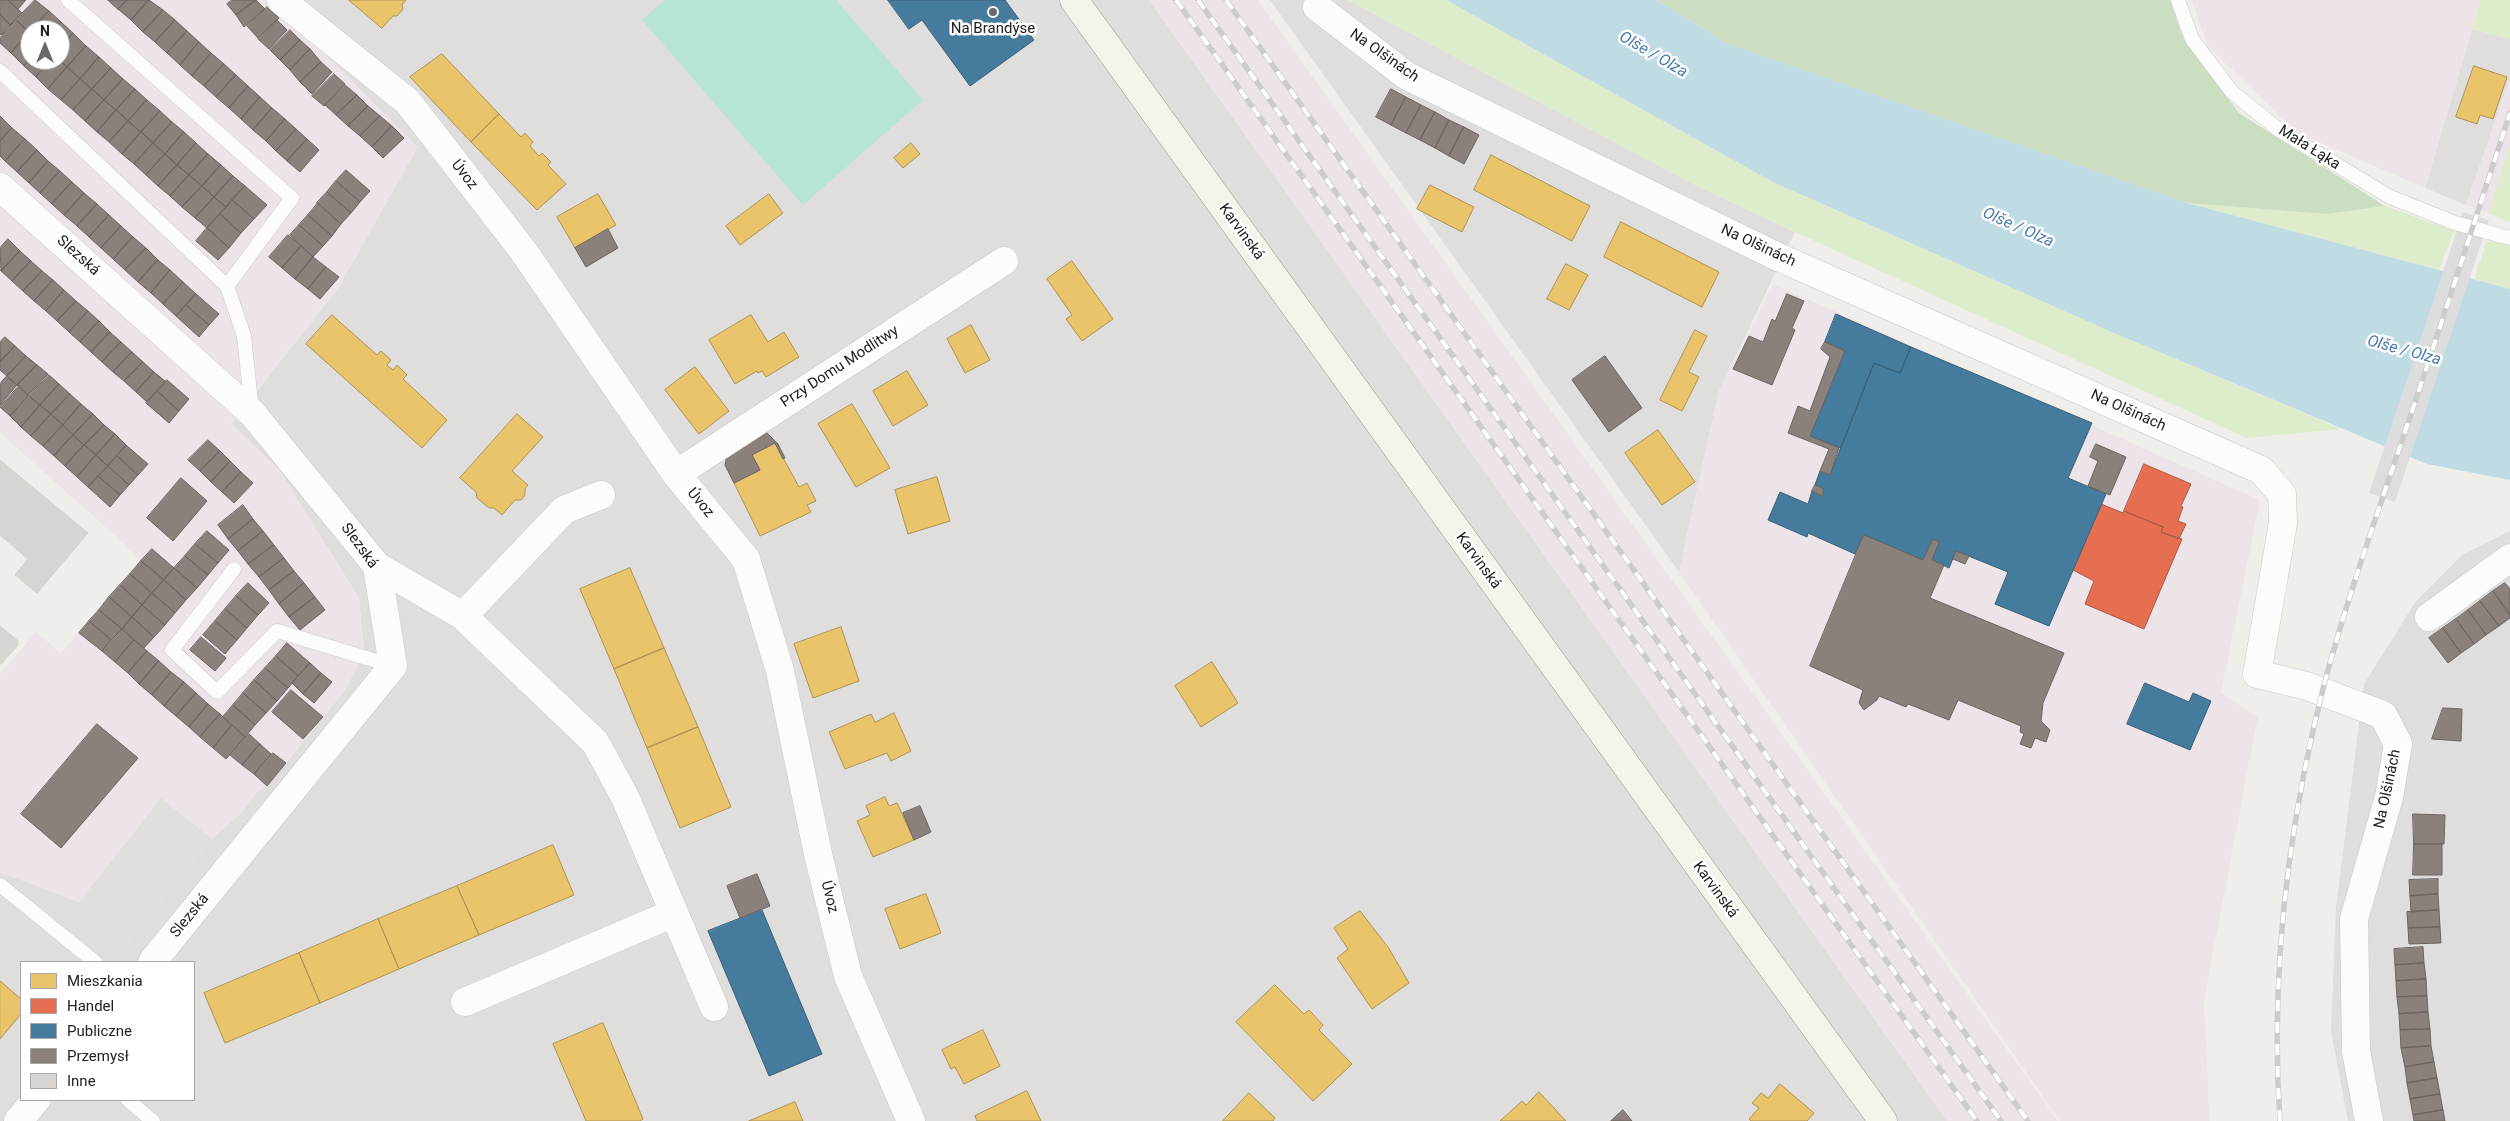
<!DOCTYPE html>
<html>
<head>
<meta charset="utf-8">
<style>
  body { margin:0 }
  #map { position:relative; width:2510px; height:1121px; overflow:hidden; background:#f0eeeb; font-family:Roboto,sans-serif }
  canvas { display:block }
  .legend { position:absolute; left:20px; top:961px; width:175px; height:140px; box-sizing:border-box; background:#fff; border:1px solid #a7a7a7; margin:0; padding:6px 9px; list-style:none; font-size:15px; color:#222 }
  .legend li { display:flex; align-items:center; gap:10px; height:25px }
  .legend b { width:25px; border:1px solid #a7a7a7 }
  .north { position:absolute; left:20px; top:20px; width:50px; height:50px; box-sizing:border-box; background:#fff; border:1px solid #a7a7a7; border-radius:50%; rotate:0deg; font-size:14px; font-weight:700; line-height:20px; text-align:center; color:#222 }
  .north::after { content:''; display:block; margin:auto; width:18px; height:22px; background:#6a6968; clip-path:polygon(50% 0,100% 100%,50% 72%,0 100%) }
</style>
</head>
<body>
<div id="map">
<canvas width="2510" height="1121"></canvas>
<ul class="legend">
<li><b style="height:14px;background:#e9c46a"></b>Mieszkania</li>
<li><b style="height:14px;background:#e76f51"></b>Handel</li>
<li><b style="height:14px;background:#457b9d"></b>Publiczne</li>
<li><b style="height:14px;background:#8a817c"></b>Przemysł</li>
<li><b style="height:14px;background:#d7d4d2"></b>Inne</li>
</ul>
<div class="north">N</div>
</div>
<script>
const c = document.querySelector('canvas').getContext('2d');
c.lineJoin = 'round';
function fill(path, color) { c.fillStyle = color; c.fill(path, 'evenodd'); }
function trace(path, color, width, dash) { c.strokeStyle = color; c.lineWidth = width; c.lineCap = dash ? 'butt' : 'round'; c.setLineDash(dash || []); c.stroke(path); }
function label(font, color, halo, rows, align = 'center') {
  c.font = font + ' Roboto,sans-serif'; c.lineWidth = 5; c.setLineDash([]); c.textBaseline = 'middle'; c.strokeStyle = halo; c.fillStyle = color; for (const [text, x, y, turn = 0] of rows) {
    c.save(); c.translate(x, y); c.rotate((+turn || 0) * Math.PI / 180); c.textAlign = isNaN(turn) ? turn : align; if (halo) c.strokeText(text, 0, 0); c.fillText(text, 0, 0); c.restore();
  }
}
fill(new Path2D(`
  M272 0H1149L1947 1121H0V872L79 902 94 913 85 925 120 953 212 839 242 812 258 791 267 786 286 763 345 690 364 653 359 598 280 471 231 424 339 287ZM21 962H194V1100H21Z
  M1270 0H1348L1695 185 1795 232 1719 391 1679 572Z
  M2472 29 2510 39V78L2466 205 2425 188Z
  M2510 531V1121H2348L2331 1031 2336 908 2364 684 2416 601 2462 555Z`), '#dfdedc');
fill(new Path2D(`
  M0 0H272L418 147 339 287 231 423 280 471 359 598 364 653 345 690 286 763 267 786 258 791 242 812 212 839 161 798 79 902 0 872V674L36 632 61 653 141 561 111 532 0 433ZM30 30H60V60H30Z
  M1149 0H1258L2058 1121H1947Z
  M2192 0H2481L2425 188 2296 132 2207 45Z
  M2510 78V143L2489 213 2466 205Z
  M1773 284 2260 500 2221 693 2258 717 2204 1000 2210 1121H2060L1679 572 1719 391Z`), '#ede4e9');
fill(new Path2D(`
  M1348 0H1446L1773 182 2114 333 2341 429 2247 438 1795 232 1695 185Z
  M2481 0H2510V39L2472 29Z
  M2510 143V222L2489 213Z
  M2187 203 2327 214 2385 206 2454 231 2439 270Z
  M2487 241 2510 245V289L2474 279Z`), '#ddeccb');
fill(new Path2D(`
  M1657 0H2170L2183 38 2239 113 2385 206 2327 214 2187 203 1726 43Z`), '#cbdec1');
fill(new Path2D(`
  M665 0H836L923 100 803 205 642 20Z`), '#b7e6d2');
fill(new Path2D(`
  M1005 0H1057L1020 21Z
  M161 798 212 839 120 953 84 925 93 913 79 902Z`), '#e0dfde');
fill(new Path2D(`
  M1446 0H1657L1726 43 2187 203 2510 289V480L2427 464 2114 333 1773 182Z`), '#bfdbe3');
fill(new Path2D(`
  M2463 212 2489 220 2395 502 2369 493Z`), '#dedddd');
const homes = new Path2D(`
  M349 0H406L402 5 403 9 397 16H393L382 28Z
  M442 54 499 114 471 142 410 77Z
  M2474 66 2507 77 2493 119 2480 115 2477 124 2456 117Z
  M499 114 521 137 525 133 533 142 530 146 539 156 542 153 551 162 548 165 566 184 537 210 471 142Z
  M911 143 920 154 903 168 894 158Z
  M1491 155 1590 206 1572 241 1474 190Z
  M1430 185 1474 207 1462 232 1417 209Z
  M598 194 616 225 575 248 557 217Z
  M769 194 783 213 740 245 726 226Z
  M1621 222 1719 272 1702 307 1604 257Z
  M1072 261 1113 319 1082 341 1066 319 1072 315 1047 279Z
  M1566 264 1588 275 1569 310 1547 299Z
  M332 315 377 355 381 351 391 360 387 365 393 370 397 365 407 375 403 379 447 420 422 448 306 344Z
  M751 315 768 342 784 332 799 357 766 377 762 371 758 373 757 371 735 384 709 340Z
  M971 325 990 360 965 373 947 339Z
  M1695 330 1707 336 1689 372 1699 377 1682 411 1660 400Z
  M695 367 729 411 699 434 665 390Z
  M907 371 928 405 893 426 873 391Z
  M852 404 890 468 856 487 818 424Z
  M517 414 543 437 512 471 528 485 525 489V495L521 500H515L502 515 494 508H489L477 498 476 492 460 478Z
  M1658 430 1695 482 1662 505 1625 453Z
  M775 443 799 487 807 483 816 501 807 505 811 512 760 536 734 483 760 470 752 455Z
  M937 477 950 521 908 534 895 490Z
  M630 568 664 648 614 669 580 589Z
  M841 627 859 681 813 698 794 644Z
  M664 648 698 727 647 748 614 669Z
  M1212 662 1238 703 1201 727 1175 686Z
  M894 713 911 751 891 761 887 753 845 769 829 732 871 714 875 722Z
  M698 727 731 807 680 828 647 748Z
  M885 797 889 806 897 803 914 840 873 857 857 821 870 815 866 806Z
  M553 845 574 895 479 935 457 886Z
  M457 886 479 935 399 969 378 919Z
  M926 894 941 933 900 949 885 909Z
  M1360 911 1388 947 1409 983 1372 1009 1337 958 1348 949 1334 928Z
  M378 919 399 969 320 1003 299 953Z
  M299 953 320 1003 225 1043 204 993Z
  M0 981 21 999V1014L0 1039Z
  M1275 985 1304 1014 1309 1010 1323 1025 1319 1030 1352 1064 1313 1101 1236 1022Z
  M603 1023 643 1119 640 1121H586L553 1044Z
  M983 1030 1000 1066 964 1084 955 1067 951 1069 942 1050Z
  M1780 1084 1814 1113 1807 1121H1751L1749 1119 1759 1108 1752 1103 1761 1093 1768 1098Z
  M1027 1091 1041 1121H977L975 1116Z
  M1539 1092 1566 1121H1500L1522 1101 1526 1105Z
  M1249 1093 1275 1118 1273 1121H1223Z
  M795 1102 803 1121H749Z`);
fill(homes, '#e9c46a');
trace(homes, '#ad9354', 1);
const shops = new Path2D(`
  M2144 464 2191 484 2181 506 2183 507 2178 521 2186 524 2179 539 2161 532 2163 527 2124 511Z
  M2101 504 2123 513 2124 511 2163 527 2161 532 2182 539 2144 629 2085 604 2094 581 2073 570Z`);
fill(shops, '#e76f51');
trace(shops, '#ac5843', 1);
const public = new Path2D(`
  M888 0H1005L1034 40 970 86 922 20 909 29Z
  M1836 314 1911 347 1900 373 1874 363 1841 448 1810 436 1845 351 1825 342Z
  M1911 347 2092 423 2068 478 2106 494 2049 626 1995 604 2008 572 1956 551 1949 568 1932 560 1939 542 1933 539 1923 560 1864 535 1855 554 1808 533 1807 537 1768 520 1780 492 1808 504 1812 491 1822 496 1824 489 1815 485 1820 471 1830 475 1874 363 1900 373Z
  M2145 683 2189 702 2193 693 2211 701 2190 750 2127 724Z
  M762 910 822 1054 769 1076 708 931Z`);
fill(public, '#457b9d');
trace(public, '#3a6078', 1);
const industry = new Path2D(`
  M0 0H8L22 13 10 25 0 14Z
  M8 0H26L18 9Z
  M35 0 49 11 29 32 16 20Z
  M108 0H127L118 9Z
  M127 0H149L131 20 118 9Z
  M149 0 163 10 143 32 131 20Z
  M232 0H256L236 15 227 4Z
  M256 0 265 9 244 27 236 15Z
  M267 7 279 18 258 38 247 26Z
  M163 10 175 20 155 42 143 32Z
  M49 11 61 22 54 30H31Z
  M0 14 10 25 1 35 0 34Z
  M16 20 29 32 11 53 0 43V38Z
  M175 20 187 31 167 53 155 42Z
  M277 20 287 30 269 49 258 39Z
  M61 22 73 33 60 49V30H54Z
  M290 30 300 40 280 60 270 50Z
  M187 31 199 42 180 65 167 53Z
  M29 32 30 58 24 66 11 53Z
  M73 33 86 46 67 67 59 60 60 49Z
  M300 40 310 49 290 70 280 60Z
  M199 42 211 53 192 76 180 65Z
  M86 46 99 57 80 79 67 67Z
  M310 49 321 62 300 82 290 70Z
  M211 53 224 64 204 86 192 76Z
  M99 57 111 68 92 89 80 79Z
  M30 58V60H50L36 77 24 66Z
  M50 60H59L67 67 48 89 36 77Z
  M321 62 332 72 312 94 300 82Z
  M224 64 236 75 216 97 204 86Z
  M67 67 80 79 61 100 48 89Z
  M111 68 123 79 104 100 92 89Z
  M334 74 345 84 324 106 312 96Z
  M236 75 248 86 229 108 216 97Z
  M80 79 92 89 73 110 61 100Z
  M123 79 135 89 116 110 104 100Z
  M345 85 357 95 336 115 325 105Z
  M248 86 260 97 241 119 229 108Z
  M92 89 104 100 85 121 73 110Z
  M135 89 147 100 128 121 116 110Z
  M1391 89 1406 97 1391 125 1376 117Z
  M357 95 368 106 348 126 336 115Z
  M260 97 272 108 253 130 241 119Z
  M1406 97 1421 105 1406 133 1391 125Z
  M104 100 116 110 97 132 85 121Z
  M147 100 160 111 141 132 128 121Z
  M1421 105 1435 112 1420 140 1406 133Z
  M368 106 380 116 360 136 348 126Z
  M272 108 285 119 266 141 253 130Z
  M116 110 128 121 109 142 97 132Z
  M160 111 172 122 153 143 141 132Z
  M1435 112 1449 120 1435 148 1420 140Z
  M0 116 12 128 0 141Z
  M380 116 392 126 372 147 360 136Z
  M285 119 296 129 276 151 266 141Z
  M1449 120 1464 127 1449 156 1435 148Z
  M128 121 141 132 122 154 109 142Z
  M172 122 184 132 165 154 153 143Z
  M392 126 404 138 383 158 372 147Z
  M1464 127 1479 135 1464 164 1449 156Z
  M12 128 25 139 5 161 0 156V141Z
  M296 129 307 139 287 161 276 151Z
  M141 132 153 143 134 164 122 154Z
  M184 132 196 143 177 165 165 154Z
  M25 139 37 150 17 172 5 161Z
  M307 139 319 150 300 172 287 161Z
  M153 143 165 154 146 175 134 164Z
  M196 143 208 154 189 175 177 165Z
  M37 150 48 161 29 183 17 172Z
  M165 154 177 165 158 186 146 175Z
  M208 154 221 165 202 186 189 175Z
  M48 161 60 171 40 193 29 183Z
  M177 165 189 175 170 196 158 186Z
  M221 165 233 176 214 197 202 186Z
  M346 170 370 191 360 202 336 181Z
  M60 171 72 182 52 204 40 193Z
  M189 175 202 186 182 207 170 196Z
  M233 176 245 186 226 207 214 197Z
  M336 181 360 202 351 213 327 192Z
  M72 182 84 193 64 215 52 204Z
  M202 186 214 197 195 218 182 207Z
  M245 186 267 205 254 219 232 200Z
  M327 192 351 213 341 224 317 203Z
  M84 193 97 204 77 226 64 215Z
  M214 197 226 207 207 228 195 218Z
  M232 200 254 219 241 233 220 214Z
  M318 203 341 224 332 236 308 215Z
  M97 204 109 215 89 237 77 226Z
  M220 214 241 233 229 248 207 228Z
  M109 215 121 226 101 248 89 237Z
  M308 215 332 236 323 246 299 225Z
  M299 225 323 246 313 257 290 235Z
  M121 226 133 237 113 259 101 248Z
  M207 228 229 248 218 260 196 241Z
  M608 229 618 248 586 267 575 248Z
  M288 235 301 246 282 268 269 257Z
  M133 237 146 248 125 270 113 259Z
  M8 239 20 251 1 271 0 248Z
  M301 246 313 257 295 279 282 268Z
  M146 248 158 260 138 282 125 270Z
  M20 251 31 261 12 281 1 271Z
  M313 257 326 267 308 289 295 279Z
  M158 260 170 270 151 293 138 282Z
  M31 261 42 271 23 291 12 281Z
  M326 267 339 277 320 299 308 289Z
  M170 270 183 282 163 304 151 293Z
  M42 271 53 280 34 301 23 291Z
  M53 280 64 290 46 311 34 301Z
  M183 282 196 294 176 316 163 304Z
  M64 290 76 301 57 321 46 311Z
  M196 294 219 314 209 325 186 305Z
  M1787 294 1804 301 1792 328 1795 330 1772 385 1733 369 1749 336 1763 342 1772 319 1775 321Z
  M76 301 88 311 69 332 57 321Z
  M186 305 209 325 199 337 176 316Z
  M88 311 99 321 80 342 69 332Z
  M99 321 110 332 91 352 80 342Z
  M110 332 121 342 102 362 91 352Z
  M5 337 15 346 0 362V342Z
  M121 342 132 352 113 372 102 362Z
  M1825 342 1845 351 1810 436 1839 448 1830 475 1820 471 1829 449 1788 433 1798 406 1810 411 1830 357 1821 349Z
  M15 346 26 356 7 376 0 370V362Z
  M132 352 143 362 124 381 113 372Z
  M26 356 37 365 17 385 7 376Z
  M1605 356 1642 408 1609 432 1572 380Z
  M143 362 154 372 136 392 124 381Z
  M37 365 48 374 28 395 17 385Z
  M154 372 166 382 147 402 136 392Z
  M49 375 59 384 40 405 29 396Z
  M7 376 17 385 0 405V384Z
  M167 380 189 399 179 411 157 391Z
  M59 384 70 394 51 414 40 405Z
  M19 386 28 396 10 416 0 407Z
  M157 391 179 411 169 423 146 403Z
  M70 394 81 404 63 425 51 414Z
  M29 396 40 405 21 427 10 416Z
  M81 404 93 414 73 435 63 425Z
  M40 405 51 414 31 436 21 427Z
  M51 414 63 425 43 446 31 436Z
  M93 414 104 425 84 445 73 435Z
  M63 425 73 435 54 456 43 446Z
  M104 425 115 434 96 455 84 445Z
  M766 432 778 444 785 458 783 459 775 443 752 455 760 470 734 483 725 465 727 455Z
  M115 434 126 445 108 466 96 455Z
  M73 435 84 445 65 466 54 456Z
  M208 440 220 451 200 471 188 460Z
  M2096 444 2126 457 2110 495 2088 486 2098 461 2090 457Z
  M84 445 96 455 77 477 65 466Z
  M126 445 148 464 138 475 117 456Z
  M220 451 230 461 211 482 200 471Z
  M96 455 108 466 88 487 77 477Z
  M117 456 138 475 129 485 108 466Z
  M230 461 241 472 222 492 211 482Z
  M108 466 129 485 120 495 98 476Z
  M241 472 253 483 234 503 222 492Z
  M98 476 120 495 110 507 88 487Z
  M181 478 207 501 173 541 147 518Z
  M1815 485 1824 489 1822 496 1812 491Z
  M243 505 253 519 228 539 218 525Z
  M253 519 263 531 238 551 228 539Z
  M207 531 229 550 218 563 195 544Z
  M263 531 274 545 248 564 238 551Z
  M1864 535 1923 560 1933 539 1939 542 1932 560 1944 565 1930 598 2064 653 2043 703 2041 721 2050 730 2046 742 2035 738 2031 748 2020 744 2024 734 2020 732 2021 726 1958 700 1949 720 1908 704 1906 707 1879 696 1877 700 1864 710 1859 703 1863 690 1810 666Z
  M195 544 218 563 208 575 185 556Z
  M274 545 284 558 259 577 248 564Z
  M152 549 174 568 164 580 141 561Z
  M1956 551 1969 556 1965 564 1953 559Z
  M185 556 208 575 197 588 174 568Z
  M284 558 294 571 269 590 259 577Z
  M141 561 164 580 152 593 130 574Z
  M174 568 197 588 186 600 164 580Z
  M294 571 304 583 279 604 269 590Z
  M130 574 152 593 142 605 120 585Z
  M164 580 186 600 175 613 152 593Z
  M248 583 269 603 258 615 236 596Z
  M304 583 315 597 289 617 279 604Z
  M2505 583 2510 589V615L2493 591Z
  M120 585 142 605 132 617 109 597Z
  M2493 591 2510 615V618L2499 626 2480 601Z
  M152 593 175 613 165 625 142 605Z
  M236 596 258 615 247 628 225 609Z
  M109 597 132 617 122 629 99 610Z
  M315 597 325 610 300 630 289 617Z
  M2480 601 2499 626 2486 635 2468 610Z
  M142 605 165 625 154 637 132 617Z
  M225 609 247 628 237 640 215 621Z
  M99 610 122 629 111 640 89 621Z
  M2468 610 2486 635 2474 644 2456 619Z
  M132 617 154 637 144 648 122 629Z
  M2456 619 2474 644 2461 653 2443 628Z
  M89 621 111 640 102 651 79 633Z
  M215 621 237 640 225 654 203 635Z
  M2443 628 2461 653 2448 663 2429 638Z
  M122 629 134 640 115 662 102 651Z
  M201 637 226 658 215 671 190 650Z
  M134 640 147 651 128 673 115 662Z
  M287 643 310 663 298 676 276 656Z
  M147 651 159 661 139 684 128 673Z
  M276 656 298 676 288 688 265 668Z
  M159 661 171 672 152 695 139 684Z
  M310 663 321 673 303 694 292 683Z
  M265 668 288 688 277 701 254 680Z
  M171 672 184 682 164 706 152 695Z
  M321 673 332 682 314 703 303 694Z
  M254 680 277 701 266 713 243 693Z
  M184 682 196 693 176 716 164 706Z
  M291 690 323 717 303 739 272 712Z
  M196 693 208 704 189 727 176 716Z
  M243 693 266 713 255 725 233 705Z
  M208 704 220 714 200 737 189 727Z
  M233 705 255 725 245 737 223 717Z
  M2443 708 2462 709 2461 741 2432 739Z
  M220 714 232 725 213 748 200 737Z
  M97 724 138 758 61 848 21 814Z
  M232 725 245 737 226 759 213 748Z
  M249 734 260 744 242 765 230 755Z
  M260 744 271 754 254 774 242 765Z
  M273 753 286 763 267 786 254 774Z
  M920 806 931 832 914 840 903 813Z
  M2413 814 2445 815 2444 844H2414Z
  M2414 844H2442V875H2413Z
  M757 874 770 906 740 918 727 886Z
  M2438 879V894L2410 896 2409 880Z
  M2438 894 2439 910 2411 912 2410 896Z
  M2439 910 2440 927 2408 928 2407 912Z
  M2440 927 2441 943 2409 944 2408 928Z
  M2423 947 2424 963 2395 965 2394 949Z
  M2424 963 2426 979 2396 981 2395 965Z
  M2426 979 2427 996 2397 997 2396 981Z
  M2427 996 2428 1012 2399 1014 2397 997Z
  M2428 1012 2430 1029 2400 1030 2399 1014Z
  M2430 1029 2431 1046 2401 1048 2400 1030Z
  M2431 1046 2434 1062 2405 1067 2401 1048Z
  M2434 1062 2437 1078 2407 1083 2405 1067Z
  M2437 1078 2440 1094 2410 1099 2407 1083Z
  M2440 1094 2443 1110 2413 1115 2410 1099Z
  M1623 1110 1632 1121H1611Z
  M2443 1110 2445 1121H2414L2413 1115Z`);
fill(industry, '#8a817c');
trace(industry, '#6b6461', 1);
const building = new Path2D(`
  M0 460 88 533 37 593 15 575 28 559 0 535Z
  M0 626 18 641V645L1 664Z`);
fill(building, '#d7d4d2');
trace(building, '#d3d0cc', 1);
const service = new Path2D(`
  M68 0 292 198 227 286 244 336 252 412
  M2178 0 2192 39 2232 92 2279 130 2390 197 2455 223 2510 238
  M0 71 227 286
  M234 569 172 650 217 692 277 631 393 666
  M0 885 95 962
  M128 1100 153 1121`);
const minor = new Path2D(`
  M281 0 408 102 524 252 676 474 746 559 780 671 818 854 848 976 911 1121
  M1317 7 1407 76 1776 256 2261 470 2282 494 2283 523 2257 674 2307 686 2383 715 2398 744 2389 797 2354 919 2356 1051 2369 1121
  M0 187 252 413 377 566 393 666 152 962
  M676 474 1004 261
  M377 566 463 616 595 742 625 797 714 1007
  M463 616 564 510 601 495
  M2429 617 2510 558
  M465 1002 674 913
  M18 1121 36 1100`);
const secondary = new Path2D(`
  M1074 0 1883 1121`);
trace(service, '#c9c8c7', 15);
trace(minor, '#c9c8c7', 29);
trace(secondary, '#999a82', 29);
trace(service, '#fdfcfc', 14);
trace(minor, '#fdfcfc', 28);
trace(secondary, '#f4f4ed', 28);
const rail = new Path2D(`
  M1176 0 1977 1121
  M1198 0 2001 1121
  M1226 0 2028 1121
  M2280 1121C2270 976 2288 826 2324 685 2347 598 2378 512 2407 426 2442 322 2476 218 2510 113`);
trace(rail, '#ccc', 5.5);
trace(rail, '#fff', 4, [11]);
for (const [x, y, r, color] of [
  [993,12,5,"#6a6968"]
]) { const dot = new Path2D(); dot.arc(x, y, r, 0, 2 * Math.PI); c.fillStyle = color; c.fill(dot); trace(dot, '#fff', 2); }
label('15px', '#222', '#fff', [
  ["Na Brandýse",993,29]
]);
label('15px', '#222', '#fff', [
  ["Na Olšinách",1384,56,35],
  ["Mała Łąka",2309,148,32],
  ["Úvoz",464,175,52],
  ["Karvinská",1241,232,54],
  ["Na Olšinách",1758,246,25],
  ["Slezská",78,256,42],
  ["Przy Domu Modlitwy",840,367,-33],
  ["Na Olšinách",2128,411,24],
  ["Úvoz",700,503,51],
  ["Slezská",359,546,54],
  ["Karvinská",1478,561,54],
  ["Na Olšinách",2388,789,-78],
  ["Karvinská",1715,890,54],
  ["Úvoz",829,897,76],
  ["Slezská",190,916,-51]
]);
label('italic 16px', '#4a7aab', '#fff', [
  ["Olše / Olza",1653,55,30],
  ["Olše / Olza",2018,228,24],
  ["Olše / Olza",2404,351,15]
]);
</script>
</body>
</html>
